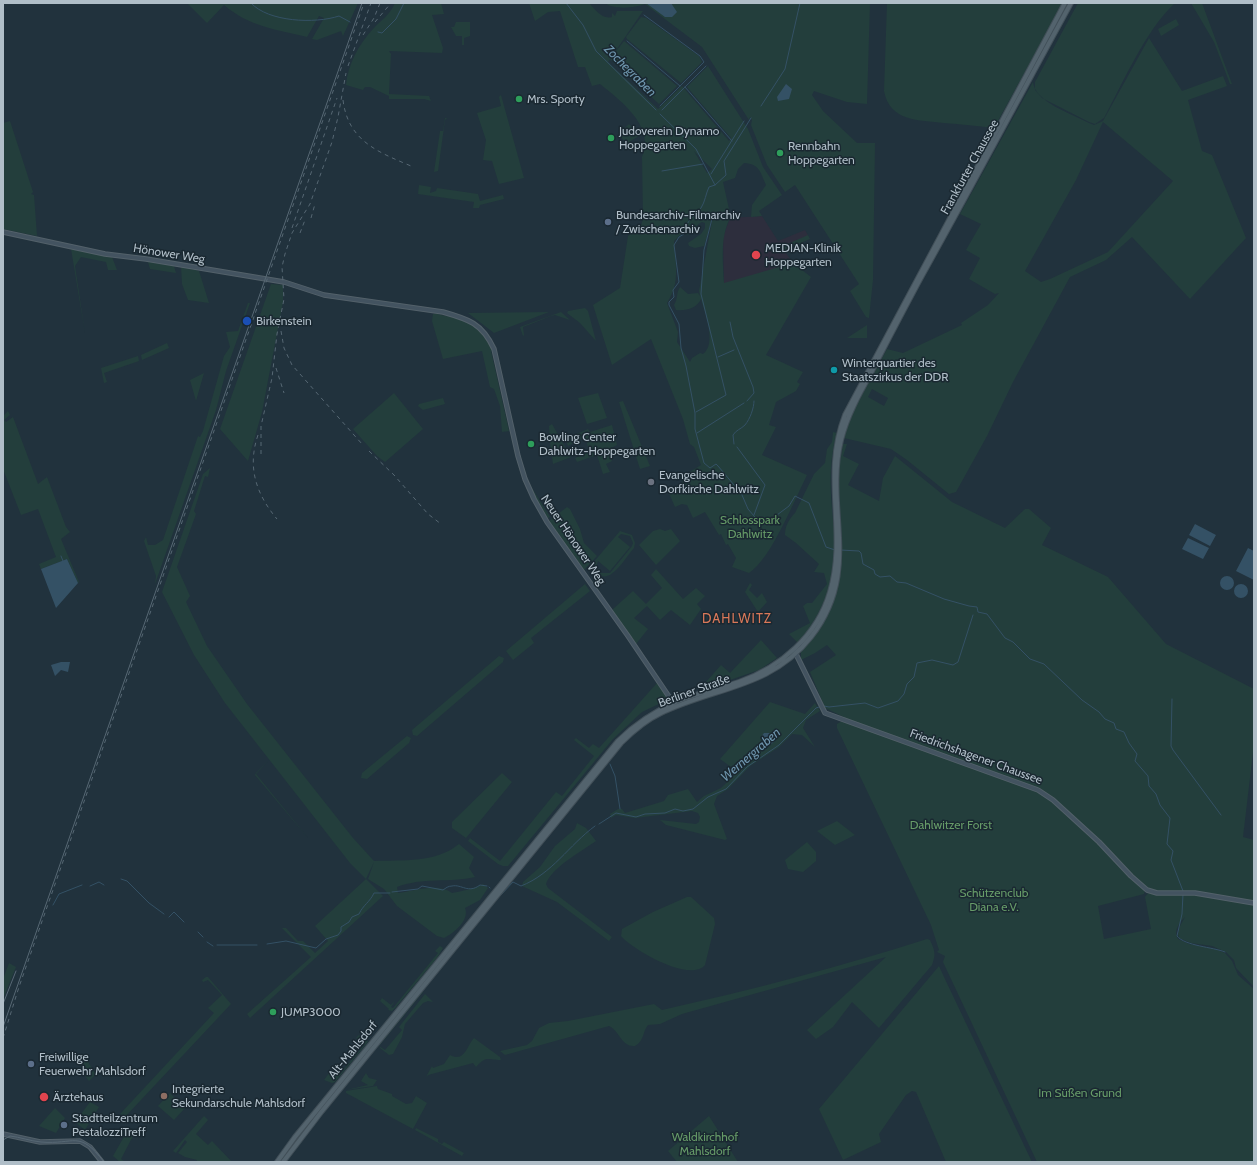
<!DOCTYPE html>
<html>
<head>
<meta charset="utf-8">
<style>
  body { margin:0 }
  #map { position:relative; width:1257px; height:1165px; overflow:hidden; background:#21323d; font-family:Cabin,sans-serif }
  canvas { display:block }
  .frame { position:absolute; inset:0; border:4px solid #b0bec8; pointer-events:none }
</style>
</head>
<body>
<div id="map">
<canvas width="1257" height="1165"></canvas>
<div class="frame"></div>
</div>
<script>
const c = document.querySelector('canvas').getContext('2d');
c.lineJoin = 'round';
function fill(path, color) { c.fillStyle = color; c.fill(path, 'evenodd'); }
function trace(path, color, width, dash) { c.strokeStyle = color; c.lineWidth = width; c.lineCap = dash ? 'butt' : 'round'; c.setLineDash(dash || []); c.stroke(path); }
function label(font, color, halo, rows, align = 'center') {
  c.font = font + ' Cabin,sans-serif'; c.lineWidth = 3; c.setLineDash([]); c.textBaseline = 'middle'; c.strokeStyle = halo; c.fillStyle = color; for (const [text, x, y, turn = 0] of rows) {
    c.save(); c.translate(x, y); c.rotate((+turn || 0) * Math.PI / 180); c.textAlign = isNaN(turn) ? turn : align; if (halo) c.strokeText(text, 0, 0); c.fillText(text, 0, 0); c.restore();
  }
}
fill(new Path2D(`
  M762 216 778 241 805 230 810 239 784 250 807 284 724 283 723 237 730 218Z`), '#2d2e3d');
fill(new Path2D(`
  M187 3H358L343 36 341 31 317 40 312 39 324 18 319 16 307 37C275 29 250 27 224 5L207 23Z
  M395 3H441L444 14 432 15 443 48 442 53 389 51 391 54 389 94 429 96 431 101 424 99H389V96L370 87H365L363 90 346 85C348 64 359 44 373 29 381 20 390 15 395 3Z
  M529 3H589C595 9 602 20 612 17V13L615 16 617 11H643L608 62 658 109 682 86 729 141 731 138 687 87 708 66 748 129 763 167 782 195 759 211 762 216 751 217 752 205 766 185C760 172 760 164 744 163L738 169 735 178 723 182 731 218H730C720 238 723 261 724 283L793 263 811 277 766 355 803 372 797 382 800 384 796 391 776 402 769 425 776 427 762 455 807 475C795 499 771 559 749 573L732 567 736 558 728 544 726 545 721 534 719 535 705 512 693 518 687 505 682 504 675 507 668 491 683 482 680 478 701 465 694 447 690 444 683 419 651 339 612 365 593 305 620 288 628 236 641 226 643 219 642 157C656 127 620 100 600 84L592 86 585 67H578L560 11 548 12 535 21ZM694 151 712 169 707 173ZM713 216 699 291 700 296 698 293 688 294 680 287C676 293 678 299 674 305L676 310C687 311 697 308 701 299 705 313 717 344 703 354L700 353 692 358 690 362 677 342 678 332 667 303C681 281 675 265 674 241L683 232 687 235C694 233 695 225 702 222L705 223V228L701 234 688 243 689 246 695 248 704 246Z
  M605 3H870L867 104 847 102 814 91 812 95 823 111 857 143H875L873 280 869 318 866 317 850 291 859 284 795 185 785 192 767 165 751 125 752 120 750 117 749 120 702 47 645 4C635 8 614 10 605 3Z
  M887 3H1063L994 128C977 126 961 124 944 123 919 120 890 122 884 91Z
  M1078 3H1175C1145 31 1124 81 1104 118L1095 124 1089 122 1042 98 1035 90V82Z
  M1191 3H1202L1232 84H1230L1214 42Z
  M641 17 646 18 699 56 702 62 681 83 627 39 626 37Z
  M1176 19 1179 25 1161 36 1158 29Z
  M456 22H470V36L464 38V45H462V36H456L451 27H454Z
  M1149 38 1182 91 1223 76 1227 86 1188 100 1202 151 1212 155 1246 238 1190 299 1132 237 1106 260 1070 277 1013 382 987 436 956 492 949 494 907 460 891 449 844 438 852 413 887 349 903 353 962 325 961 323 988 305 999 293 995 294 969 279 980 258 966 250 981 224 960 214 1033 82C1035 102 1072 114 1089 123L1094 125 1103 121ZM1103 122 1173 181 1108 252 1050 279 1041 282 1025 271 1076 180ZM872 389 888 398 884 406 868 397Z
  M624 41 677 86 659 104 610 59Z
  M501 95 524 178 499 184 492 161 483 160 486 140 477 113 501 106 499 97Z
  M445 118H447L445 120 438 171 434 172 440 131H443Z
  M10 121 33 192 31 194 34 195 37 236 3 229V123Z
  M629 124 639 136 629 142 630 144 629 146 618 134Z
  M419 185 431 187 430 193 436 191 437 188 478 194 480 201 503 195 504 199 480 205 479 208H473L474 202 418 194Z
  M808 235 810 239 784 250 783 246Z
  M71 249 112 257 117 270H108L106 262 81 257 75 266 85 333Z
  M148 262 174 266 176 273 150 269Z
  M181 266 199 271 209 303 188 300 182 284Z
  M271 284 283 285V302L262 412 248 461 220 429Z
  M248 303H250L226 371 216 410 155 584 156 576 144 541 146 537 148 545H155L163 540 198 436 200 437 203 431 224 356 230 347 226 332 238 331Z
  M585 308 588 311 596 341 580 323 567 313 568 311Z
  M549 312 494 333 468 313Z
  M561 312 570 320 555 315 551 316 523 327 524 335 523 336 520 327Z
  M433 314C438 313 441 316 446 316 471 319 481 329 493 350L491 351 509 431 502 432 500 406 494 389 490 387 482 351 443 359 432 321Z
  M867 325V338H847Z
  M167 343 169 348 142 360 141 355Z
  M138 356 139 361 104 373 107 382 104 383 101 368Z
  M204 373 196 401 190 380Z
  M394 393 423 429 385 462 377 456 353 429Z
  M598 393 607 418 587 424 578 398Z
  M443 398 445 404 423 410 418 406 419 404Z
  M623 401 650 466 640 469 619 402Z
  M8 411 10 415 4 420 6 422 13 417 38 484 47 477 66 527 70 532 61 539 79 582 78 583 67 559 41 569 39 564 56 557 38 509 21 515 3 469V416Z
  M552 424 571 457 553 464 550 443 549 426Z
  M612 425 617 445 607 450 612 461 606 464 610 472 603 474 597 455 577 462 575 458 589 452 586 439H581L568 446 565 439 588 429 590 432Z
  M833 432 837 433C827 467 831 502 835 536 840 575 822 614 798 643L789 634 810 623 803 606 807 603H812L827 584 824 573 814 572 819 564 796 543 785 535C785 526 789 519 795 513L814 474 825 463 827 449 832 442Z
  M843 444H847L843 456 859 464 848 485 879 501 883 478 895 456 952 502 1005 528 1025 509H1029L1051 528 1042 545 1108 577 1166 644 1254 689V744L1243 837 1254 840V902L1186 891 1159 892 1145 888 1103 845 1036 788 843 719 844 717 825 708 810 672 836 655 827 645 815 653 801 660V651L814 637 829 611 839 578 842 547 838 473Z
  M210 468 208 477 205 476 194 511 196 514 177 567 190 596 186 602 207 646 247 704 353 838 374 861C403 860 436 863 459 844L474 857 469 868 475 877C450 883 422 877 397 887L398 893C414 891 438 882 452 893 462 891 474 889 483 884L488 888 480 900 465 908C470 920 454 933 444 938L437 936 397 906 384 889 368 879 374 862 366 879 383 896 250 1018 247 1014 311 957 282 928H286L298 941H303L315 953 328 941 315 926 366 879 350 863 225 703 194 655 162 592 203 474Z
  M530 485 550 517 548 518 529 486Z
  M567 507 570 509 580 529 584 543 597 556 584 570 549 521Z
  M660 529 665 531 671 529 680 541 656 565 639 545 653 531Z
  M620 531 632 535 635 543 634 548C622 562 605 594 592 564ZM621 534 630 536 633 543 632 546 610 573H600L596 567 598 561 610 571 630 547 618 537Z
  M656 569 683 599 696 588 705 596 697 604 701 609 690 625 671 610 660 620 647 606 634 618 648 629 636 644 613 612V609L633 591 646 604 662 588 651 575Z
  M750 583 752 585 749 590 757 598 762 593 767 602 758 612 745 592Z
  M585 584 590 591 531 638 534 643 513 660 506 651Z
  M761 640 777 658 759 670 698 691 721 665 730 673Z
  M499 656 504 658 503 662 417 736 413 735 412 730Z
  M657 683 668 698 667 700 642 712 613 739 508 866H503L498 864 468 841 470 838 500 861 556 792 562 796 594 756 574 740 576 738 589 748 593 744 599 748Z
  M770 702 805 714 815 703 820 711 806 720 803 728 815 747 802 735 792 734 779 747 750 766 728 789 717 796 714 804 727 839 725 840 666 825 660 820 696 824 699 822 700 817 698 813 692 811 635 818 616 815 611 818 610 814 618 809H622L625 813 664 801 668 795 688 789 697 802 704 796 721 788 738 772 720 759Z
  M842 721 1023 784 1049 799 1101 845 1145 890 1144 894 1098 906 1104 939 1151 929 1145 897 1149 892 1190 894 1254 904V987L1236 968 1234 960 1226 952 1212 946 1191 943 1179 938C1176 930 1182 923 1185 917 1179 923 1173 931 1178 939L1189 944 1212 948 1225 953 1232 961 1238 975 1254 989V1162H1037L943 962 945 956 937 952 939 950 931 925 837 728V724Z
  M407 736 411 738 409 743 367 779 361 778 362 773Z
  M269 760 256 774 308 838 255 775 256 773Z
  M502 773 512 782 466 838 452 828V822Z
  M837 821 855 835 835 845 817 831Z
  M577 823 586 828 596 841C582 851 551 868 546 884L548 888 612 937 609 941 557 902 522 886 523 882 540 867 555 846 575 829Z
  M807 842 816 852V861L803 872 788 869 785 860Z
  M687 897H691L714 918 715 924 705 965C690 983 633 950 621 936L622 929 653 912Z
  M927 939 930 940C935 951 936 954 932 965L879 1028 852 1002 833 1027 816 1039 807 1030 886 957 682 1014 660 1024 648 1025C642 1032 645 1040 635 1046 621 1047 620 1031 609 1026L505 1055 500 1051 527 1045 532 1041 539 1028 549 1023 568 1021 654 1004 662 1010C751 990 840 967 927 939Z
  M440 946 443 948 437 958 396 1007 392 1011 388 1010 389 1009 380 1001 382 998 391 1005 395 1001 391 1007 393 1008 438 953 435 951Z
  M9 963 16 967 3 999V979Z
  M939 966 944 977 1032 1162H946L916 1092 912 1091 906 1095 879 1134 881 1142 843 1160 819 1109Z
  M206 977H208L231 1004 125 1117 120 1114 214 1013 208 1008 222 995 208 980 203 982 202 980Z
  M421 991 423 992 379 1046 385 1050 402 1030 399 1027 425 994 433 1002 428 1001 423 1003 405 1024 402 1037 393 1054 389 1055 380 1048 379 1044Z
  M359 1035 368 1041 367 1043 335 1082 332 1083 324 1080 333 1068 338 1075 340 1074 364 1045 361 1044V1042L356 1038Z
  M474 1038 500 1057 501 1060C487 1060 487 1055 476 1067L473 1063 428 1075 426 1077 432 1066 433 1068 444 1064 450 1055C465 1063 467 1045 474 1038Z
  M86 1059 96 1074 89 1081 82 1072 84 1068 81 1067 83 1060Z
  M366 1073 369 1078 377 1080 373 1086 346 1090 368 1085 361 1081Z
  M377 1086 378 1089 392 1094V1096L406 1104 412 1103 416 1096 427 1103 413 1129 346 1093V1091Z
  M170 1093 185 1108 174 1120 158 1106Z
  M90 1102 99 1107 85 1130 75 1122Z
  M55 1108 65 1118 56 1133 39 1126Z
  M204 1116 208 1120 196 1134 208 1145 212 1141 232 1162H196L197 1160 185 1157 178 1153 187 1142 185 1140 176 1153 173 1151Z
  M709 1116 738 1162H677L668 1151Z
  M129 1128 135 1132 121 1159 124 1161 120 1162 113 1156Z
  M416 1128 438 1139V1142L442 1144 444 1142 464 1153 462 1156 415 1130Z`), '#233e3c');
fill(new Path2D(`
  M646 3H671L677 12 672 17H665Z
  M786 84 792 89 789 99 778 101 777 97Z
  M1195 524 1216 535 1210 546 1189 535Z
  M1188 538 1209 548 1203 559 1182 549Z
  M1248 548 1254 551V580L1236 571Z
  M67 559 78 583 56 608 41 569Z
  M1220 583a7 7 0 1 1 14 0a7 7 0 1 1-14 0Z
  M1234 591a7 7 0 1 1 14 0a7 7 0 1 1-14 0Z
  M61 662H70L68 672 61 670 55 676 51 665Z
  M764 733H775L778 735 775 741 769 746 763 744 761 737Z`), '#345165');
trace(new Path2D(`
  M251 3C268 22 315 24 339 16L350 22
  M566 3 583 25 596 51 656 110
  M644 15 700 56 704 62 660 106
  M378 32 382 33 396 19 404 3
  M627 41 680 86
  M685 87 732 141
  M761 106 785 69 800 3
  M662 110 706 66
  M660 114 696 149 715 185
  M751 118 724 161 726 175 715 185 709 187C706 193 705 202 701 208 693 219 687 218 684 234L679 237 674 245 679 282 673 290 674 297 669 302V305L679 324 681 348 686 366 695 413V429L704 463 710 468 716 464 718 466 734 485 739 488 748 509 761 524H765L789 506 795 496 809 503 826 547 835 550
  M662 171 703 164
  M711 174 744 121
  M730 322 733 337 753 387 754 393 747 401
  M718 357 734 350
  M696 412 726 395 701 294 704 250 713 215
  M697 433 744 403
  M734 444 733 435C736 430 741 429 745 425 750 419 754 408 754 401
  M737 447 765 485 754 515
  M840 550 859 551 861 553 863 564 874 570 875 574 880 577 890 576 897 582 906 583 944 599 969 606 977 607 978 612 987 614 1005 638 1013 642 1030 659 1044 664 1082 700 1099 712 1105 719 1114 723 1116 729 1124 732 1129 743 1137 754 1135 761 1148 776 1149 786 1156 794 1160 805 1170 818 1167 844 1173 851 1171 860 1183 891
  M61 556 63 561
  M1172 699 1171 746 1173 750 1221 815
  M824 706 829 707 865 703 878 708 898 701 904 694 907 684 914 677 917 663 932 660 953 665 958 662 973 615
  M610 764 615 776 620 809
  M599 824 616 813 636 817 645 814 665 813 675 809 683 811 693 809 708 797 726 789 747 767 779 745 816 708 819 707
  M121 879 127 881 149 903 164 914
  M90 886 99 882 104 885
  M489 887 490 888
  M392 892 418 889 422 886 443 890C446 888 448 886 452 886 462 884 468 894 480 885L487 886
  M1183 894 1182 914 1177 936C1185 946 1213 947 1225 952
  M500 896 513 882 521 886C552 874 569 845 595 826
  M53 905 59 894 82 885
  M169 917 174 912 184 922
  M198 932 203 937
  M207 942 213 946
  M267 944 286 941 316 948 326 939 338 935 341 931V927L349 922 352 917 359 914C363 905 370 902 374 893H390
  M217 945H257`), '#345165', 1);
const secondary = new Path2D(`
  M3 232 105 254 146 259 284 282 324 295 443 312C468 319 482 323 494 349L518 456 525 479 534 499 547 522 628 636 674 704
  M794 650 825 713 1038 790 1053 800 1099 842 1131 876 1147 890 1157 893H1195L1254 903
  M3 1134 40 1142 80 1141 90 1147 102 1162`);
const primary = new Path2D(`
  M277 1162 295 1137 618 741C636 723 655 711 678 701 697 693 719 689 739 682 781 667 817 636 830 592 848 531 821 477 845 415L1065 3
  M283 1162 322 1111 621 743C633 731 646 720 661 713 715 687 771 688 811 637 863 570 824 510 841 440 847 416 859 394 871 373 886 343 902 313 918 283 970 190 1020 96 1071 3`);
trace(secondary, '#53616a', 5.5);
trace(primary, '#414f58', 6);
trace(secondary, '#435360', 3.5);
trace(primary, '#53636d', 4);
trace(new Path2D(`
  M3 1004 16 971
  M3 1027 362 3
  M3 1140 10 1136C20 1137 30 1141 41 1142 75 1145 79 1129 104 1162`), '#576874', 1);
trace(new Path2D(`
  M375 22 391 3
  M363 35 374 18 380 3
  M348 66 371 3
  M343 100C348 141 378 152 411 166
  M311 218 315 204
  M292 228 337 98
  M300 233 305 220
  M281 331 284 348 292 365 362 444
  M276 368 284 393
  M258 435C247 467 256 494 277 519
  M369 451 394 475 428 514 441 524
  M261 454V426L272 378 277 334 284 299 282 267 285 254 292 233 310 204 332 142 338 117 346 73
  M3 1038 19 987 364 3`), '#576874', 1, [4, 4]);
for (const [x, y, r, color] of [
  [519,99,4,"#2e9e5b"],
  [611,138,4,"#2e9e5b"],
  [780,153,4,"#2e9e5b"],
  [608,222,4,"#5c6f8a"],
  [756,255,5,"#e0444e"],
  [247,321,5,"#1a4fb4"],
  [834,370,4,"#0f9aa8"],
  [531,444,4,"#2e9e5b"],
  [651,482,4,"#6b7280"],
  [273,1012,4,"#2e9e5b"],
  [31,1064,4,"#5c6f8a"],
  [164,1096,4,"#8d6e63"],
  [44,1097,5,"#e0444e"],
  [64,1125,4,"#5c6f8a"]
]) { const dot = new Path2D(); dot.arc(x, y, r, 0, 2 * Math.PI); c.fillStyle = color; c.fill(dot); trace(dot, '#1a2831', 1.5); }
label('12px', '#b0bec8', '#1a2831', [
  ["Mrs. Sporty",527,99],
  ["Judoverein Dynamo",619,131],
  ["Hoppegarten",619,145],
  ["Rennbahn",788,146],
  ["Hoppegarten",788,160],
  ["Bundesarchiv-Filmarchiv",616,215],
  ["/ Zwischenarchiv",616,229],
  ["MEDIAN-Klinik",765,248],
  ["Hoppegarten",765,262],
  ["Birkenstein",256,321],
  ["Winterquartier des",842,363],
  ["Staatszirkus der DDR",842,377],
  ["Bowling Center",539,437],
  ["Dahlwitz-Hoppegarten",539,451],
  ["Evangelische",659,475],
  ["Dorfkirche Dahlwitz",659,489],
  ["JUMP3000",281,1012],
  ["Freiwillige",39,1057],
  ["Feuerwehr Mahlsdorf",39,1071],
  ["Integrierte",172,1089],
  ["Sekundarschule Mahlsdorf",172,1103],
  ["Ärztehaus",53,1097],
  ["Stadtteilzentrum",72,1118],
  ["PestalozziTreff",72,1132]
], 'left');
label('12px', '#b0bec8', '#1a2831', [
  ["Frankfurter Chaussee",970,167,-61],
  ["Hönower Weg",169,254,9],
  ["Neuer Hönower Weg",573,540,56],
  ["Berliner Straße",694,691,-20],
  ["Friedrichshagener Chaussee",976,757,20],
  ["Alt-Mahlsdorf",353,1050,-51]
]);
label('12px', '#669b68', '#1a2831', [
  ["Schlosspark",750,520],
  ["Dahlwitz",750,534],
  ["Dahlwitzer Forst",951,825],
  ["Schützenclub",994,893],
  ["Diana e.V.",994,907],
  ["Im Süßen Grund",1080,1093],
  ["Waldkirchhof",705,1137],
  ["Mahlsdorf",705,1151]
]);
label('italic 13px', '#6f96ae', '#1a2831', [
  ["Zochegraben",630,71,45],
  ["Wernergraben",751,755,-41]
]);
c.letterSpacing = '1px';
label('13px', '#da7859', '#1a2831', [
  ["DAHLWITZ",737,619]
]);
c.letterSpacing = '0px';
</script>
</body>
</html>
